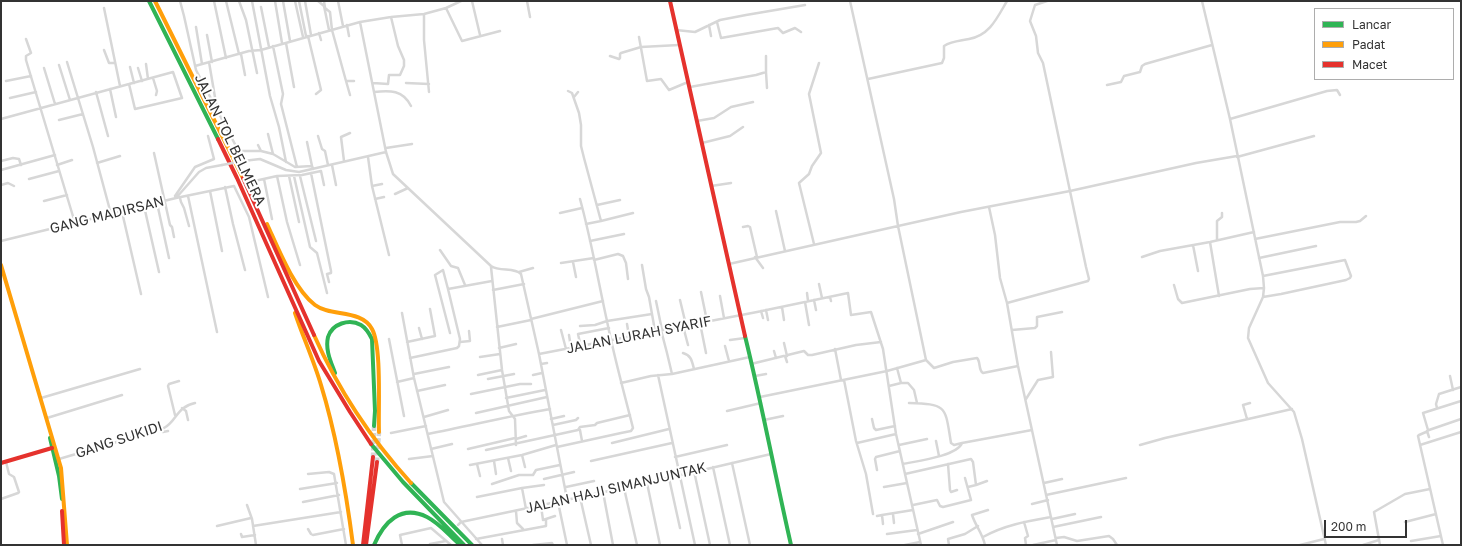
<!DOCTYPE html>
<html>
<head>
<meta charset="utf-8">
<style>
  body { margin:0 }
  #map { position:relative; width:1462px; height:546px; overflow:hidden; background:#fff; font-family:"Golos Text",sans-serif }
  canvas { display:block }
  .frame { position:absolute; inset:0; border:2px solid #333; pointer-events:none }
  .legend { position:absolute; left:1314px; top:8px; width:140px; height:72px; box-sizing:border-box; background:#fff; border:1px solid #adadad; margin:0; padding:5px 7px; list-style:none; font-size:12px; color:#333 }
  .legend li { display:flex; align-items:center; gap:8px; height:20px }
  .legend b { width:20px; border:1px solid #adadad }
  .scale { position:absolute; left:1324px; top:520px; width:83px; height:18px; box-sizing:border-box; border:2px solid #333; border-top:0; padding-left:5px; font-size:12px; line-height:14px; white-space:nowrap; color:#333; -webkit-text-stroke:3px #fff; paint-order:stroke }
</style>
</head>
<body>
<div id="map">
<canvas width="1462" height="546"></canvas>
<div class="frame"></div>
<ul class="legend">
<li><b style="height:5px;background:#30b455"></b>Lancar</li>
<li><b style="height:5px;background:#ff9f0a"></b>Padat</li>
<li><b style="height:5px;background:#e5322d"></b>Macet</li>
</ul>
<div class="scale">200 m</div>
</div>
<script>
const c = document.querySelector('canvas').getContext('2d');
c.lineJoin = 'round';
function trace(path, color, width, dash) { c.strokeStyle = color; c.lineWidth = width; c.lineCap = dash ? 'butt' : 'round'; c.setLineDash(dash || []); c.stroke(path); }
function label(font, color, halo, rows, align = 'center') {
  c.font = font + ' "Golos Text",sans-serif'; c.lineWidth = 4; c.setLineDash([]); c.textBaseline = 'middle'; c.strokeStyle = halo; c.fillStyle = color; for (const [text, x, y, turn = 0] of rows) {
    c.save(); c.translate(x, y); c.rotate((+turn || 0) * Math.PI / 180); c.textAlign = isNaN(turn) ? turn : align; if (halo) c.strokeText(text, 0, 0); c.fillText(text, 0, 0); c.restore();
  }
}
trace(new Path2D(`
  M373 457 374 426
  M377 462 379 432`), '#d6d6d6', 4.5, [4.5, 2]);
trace(new Path2D(`
  M180 1 184 16 196 70 237 148 240 151H261L273 154 295 167 312 166 313 169
  M214 1 226 58
  M226 1 239 54
  M239 1 246 20 257 73
  M252 1 270 96 279 127 286 162
  M275 1 282 43
  M283 1 290 41
  M295 1 303 37
  M299 1 306 36
  M305 1 311 35
  M318 1 324 6 329 30
  M324 1 325 8 330 12 332 30 346 81H354
  M338 1 343 26
  M472 1 480 35
  M527 1 530 17
  M850 1 894 199 898 226 961 212 1070 191 1196 163 1237 156
  M1202 1 1230 119 1263 276 1264 288 1263 297 1249 328 1248 338 1268 383 1294 412 1302 439 1326 545
  M261 7 269 47
  M104 8 120 86
  M446 8 462 41 500 31
  M424 14V40L429 92
  M360 22 386 152 393 174 491 266C500 272 514 267 521 274L539 354 567 499
  M717 22 721 38 778 28 783 33 795 28 801 32
  M347 25 349 36
  M709 25 711 36
  M196 27 202 64
  M676 30 695 32 720 20 746 15 805 5
  M319 33 321 40
  M207 35 212 62
  M308 36 321 90 316 94
  M639 37 647 81 661 79 669 90 688 82
  M26 39 31 53 26 56V60L75 223
  M286 43 294 87
  M273 46 283 94 281 104 297 167
  M104 50 109 63H115
  M241 54 245 75
  M610 56 619 59 620 58V54L621 53 641 47 679 45
  M67 62 93 147 111 214
  M209 62 217 109
  M146 64 148 79
  M59 65 70 100
  M195 66 249 51 261 50 360 22 391 17 424 14 446 8 461 1
  M130 67 134 83
  M44 68 55 104
  M138 68 142 81
  M766 72 767 88
  M153 78 157 91 156 95
  M868 79 942 63 944 58V46C952 41 960 41 969 39 990 35 997 18 1007 1
  M6 81 31 76
  M346 81 350 95
  M373 83 388 84 389 75H400L404 66V60L398 46 391 17
  M406 83 429 84
  M1107 85 1121 82 1124 76 1140 72 1142 66 1145 64 1212 45
  M690 87 756 75 766 72V56
  M110 89 116 117
  M568 91 572 93 579 113 581 125V146L584 158 601 221 633 213
  M96 92 108 136
  M374 92C390 90 403 90 411 106
  M574 97 578 92
  M10 98 36 92
  M1 119 173 72 182 98 135 109 129 84
  M1230 119 1327 91 1337 90 1340 95
  M59 120 83 114
  M697 121 714 118 731 107 753 102
  M268 134 273 154
  M208 136 214 159 195 167 175 196 176 198 234 186 249 217 268 297
  M318 136 322 149 325 151 328 165
  M307 142 312 166
  M702 143 730 136 743 127
  M258 145 261 151
  M386 148 412 144
  M154 153 170 225 172 227 174 237
  M368 157 372 186 389 255
  M1237 157 1314 136
  M1 161 13 158 19 159 21 165
  M243 161 260 159 286 170 299 172 386 152
  M344 161 341 137 350 133
  M97 163 120 156
  M57 165 72 160
  M332 165 336 185
  M1 170 55 155
  M311 173 331 271V273L327 274 329 282
  M277 176 287 222 300 265
  M289 176 299 222
  M294 176 310 247 317 253 327 293
  M300 176 316 241
  M29 179 59 171
  M264 179 272 219
  M250 182 277 176 302 175 321 171 324 185
  M1 185 8 183 14 186
  M372 186 382 184
  M711 186 731 183
  M225 187 233 224 245 270
  M210 191 222 251
  M395 194 408 188
  M188 196 217 332
  M180 198 181 202 184 208 189 226
  M375 199 384 197
  M44 201 67 195
  M157 203 169 258
  M597 205 620 200
  M144 206 159 272
  M989 207 995 235 1000 278 1007 303 1018 366 1057 545
  M776 211 785 251
  M122 212 141 294
  M560 213 582 208
  M586 224 601 221
  M743 227 748 226 750 227 757 257
  M1255 239 1340 222H1356L1360 221 1366 216
  M1217 240V221L1222 217V213
  M1 241 176 198 199 172 206 168 222 165
  M590 241 624 234
  M1210 242 1219 296
  M814 244 799 183 809 174 812 166 821 153 809 94 819 63
  M1193 245 1198 271
  M440 250 451 266 458 268 465 285
  M755 257 763 268
  M1142 257 1160 251 1210 242 1254 232
  M1259 258 1316 246
  M594 260 618 254 623 256 626 263 628 279
  M573 262 576 277
  M561 263 594 258
  M729 264 898 226 926 360
  M642 265 646 289 649 297 655 331
  M491 267 502 370 509 411 515 419 516 445
  M519 272 533 268
  M1263 276 1345 260 1351 276 1350 278 1346 280 1281 294 1263 297
  M819 284 822 298
  M1174 285 1178 299 1182 303 1250 289 1264 288
  M448 289 443 270 435 275 450 333
  M493 290 524 284
  M701 292 707 321
  M807 293 808 301
  M720 296 724 318
  M830 297 831 301
  M680 300 686 325
  M814 300 816 310
  M656 301 662 330
  M805 302 809 325
  M1007 303 1088 281 1089 279 1086 267 1043 63 1038 53 1036 36 1030 21 1035 5 1047 1
  M782 307 784 320
  M766 310 768 320
  M761 311 763 318
  M402 313 414 378 444 502 482 545
  M531 319 603 301
  M691 319 692 324
  M700 323 706 353
  M627 324 629 336
  M580 326 595 325 607 321 652 314
  M683 326 688 345
  M497 327 531 320
  M419 328 422 339
  M561 330 566 349
  M661 330 667 353 672 374 750 357
  M1012 330 1035 328 1037 326V317L1062 312
  M569 335 571 348
  M389 339 404 416
  M730 340 745 338
  M407 342 435 336 430 309
  M460 342 470 341 469 331
  M580 343 578 334 609 328
  M784 343 787 356
  M725 346 729 361
  M499 348 516 344
  M835 349 841 380
  M774 351 776 358
  M683 353C691 355 692 361 694 369
  M539 354 757 312 848 293 851 315 871 312 883 349 896 434 921 545
  M785 356 787 362
  M480 357 500 354
  M410 358 457 348 459 346 460 339 448 289 492 281
  M541 364 547 363
  M751 364 804 351 808 355H812L856 345 881 342
  M897 368 901 383
  M414 374 449 367
  M478 375 502 370
  M533 375 542 373
  M658 375 695 545
  M755 376 766 374
  M1450 376 1453 390
  M488 379 514 374
  M844 380 856 441 866 474 873 514
  M397 382 414 378
  M621 383 651 376 672 374
  M889 386 901 383H908L914 390 917 403
  M417 391 445 385
  M471 394 520 384H531
  M760 397 887 371 926 360 934 368 953 362 977 358C981 362 978 370 983 373L1018 366
  M41 398 140 369
  M506 398 545 390
  M1026 399 1038 380 1053 377 1051 352
  M909 403C948 404 945 407 951 443L954 445 962 443
  M182 408 186 411 188 420
  M1437 408 1436 404 1439 394 1461 387
  M727 411 761 403
  M476 413 547 397
  M175 415 168 386 169 384 179 381
  M424 417 448 410
  M47 418 122 395
  M551 419 564 416
  M872 419 874 428 876 430 895 426
  M1247 419 1243 405 1250 403
  M764 420 783 416
  M553 425 576 420 578 418
  M160 429 163 432 168 431
  M580 430 582 441
  M1428 430 1423 413 1461 401
  M1427 431 1429 437
  M391 433 426 426
  M428 434C469 426 509 416 550 409
  M516 439 526 436
  M936 441 939 456
  M612 443 669 429
  M857 443 896 434
  M899 445 927 439
  M1140 445 1165 438 1292 409
  M1420 445 1461 432
  M557 447 621 433 631 431 633 428C624 392 614 357 607 321 598 280 591 239 580 199
  M431 449 452 444
  M468 449 515 438
  M486 450 578 430 580 427 595 425 597 423 630 415
  M522 455 525 467
  M675 457 727 445
  M508 458 511 471
  M59 459 164 428C177 421 176 407 195 403
  M409 459 433 456
  M494 461 496 474
  M591 461 672 443
  M732 463 750 545
  M477 464 480 476
  M903 464C917 461 957 456 962 443L1032 430
  M948 464 950 490 951 492 957 490
  M470 465 522 455 556 445
  M713 467 730 545
  M877 470 875 459 876 457 900 451
  M694 471 710 545
  M308 474 329 472 334 474 346 545
  M905 474 971 459 973 462 976 485 987 481
  M669 478 680 528
  M544 479 574 472
  M647 483 660 545
  M1044 483 1062 479
  M492 484 519 475H533L536 470 560 465
  M566 487 594 481
  M884 487 907 483
  M968 487 976 485
  M522 488 544 485
  M624 488 637 545
  M300 489 337 483
  M603 492 613 545
  M1046 495 1126 478
  M477 497 522 488 526 509
  M580 497 591 545
  M1 499 18 493 19 492 14 477 9 474 6 462
  M303 502 339 495
  M558 502 567 545
  M1032 504 1048 500
  M247 505 252 519 256 545
  M913 505 937 500 940 506 943 507 971 500 965 478
  M541 506 543 520 555 516
  M516 511 517 523 523 529
  M893 514 894 523
  M877 516 882 515
  M1052 519 1075 514
  M461 522 647 483 771 454
  M1024 522 1028 536 1025 538 1026 545
  M1405 522 1436 514
  M883 524 882 515 913 510
  M458 525 461 522
  M217 526 251 518
  M253 526 341 512
  M1053 527 1101 517
  M308 529 311 534 313 535 344 529
  M241 534 242 537 255 535
  M887 534 917 530
  M918 534 953 522
  M983 537C1004 525 1028 521 1051 517
  M1056 538 1064 537 1077 541 1109 536 1113 539 1117 545
  M476 539 546 526V520
  M502 539 503 545
  M1411 541 1441 536
  M430 544 446 541
  M402 545 400 535 431 528 451 545
  M533 545 552 543 553 545
  M905 545 920 542
  M949 545 948 539 965 534 978 526
  M985 545C982 532 976 527 972 515L988 510
  M1033 545 1056 540
  M1300 545 1324 539
  M1363 545 1379 540
  M1380 545 1374 512 1405 494 1430 489
  M1443 545 1418 436 1419 435 1426 432 1429 430 1461 419`), '#d7d7d7', 2.5);
trace(new Path2D(`
  M149 1 218 139
  M745 336C762 405 775 475 791 545
  M335 373C331 362 325 350 328 337 332 324 349 318 361 325 366 328 369 333 372 339L375 411 374 426
  M50 438 59 476 62 499
  M371 444 403 482 464 545
  M411 483 472 545
  M374 545C384 522 401 504 427 517 439 523 448 534 458 543`), '#30b455', 4);
trace(new Path2D(`
  M155 1 243 178
  M267 224C278 248 294 289 315 305 331 317 361 309 372 329 382 347 378 409 379 432
  M1 265 61 468 67 545
  M295 313C303 337 314 361 321 385 337 437 346 491 353 545
  M314 335C338 389 371 439 411 483`), '#ff9f0a', 4);
trace(new Path2D(`
  M670 1 745 336
  M218 139 237 178 319 361 350 412 371 444
  M243 178 314 335
  M1 463 52 448
  M62 511 64 545
  M363 545 373 457
  M366 545 377 462`), '#e5322d', 4);
trace(new Path2D(`
  M222 165 243 161`), '#d7d7d7', 2.5);
label('14px', '#333', '#fff', [
  ["JALAN TOL BELMERA",230,140,64],
  ["GANG MADIRSAN",107,215,-14],
  ["JALAN LURAH SYARIF",639,335,-11],
  ["GANG SUKIDI",119,440,-18],
  ["JALAN HAJI SIMANJUNTAK",616,488,-13]
]);
</script>
</body>
</html>
